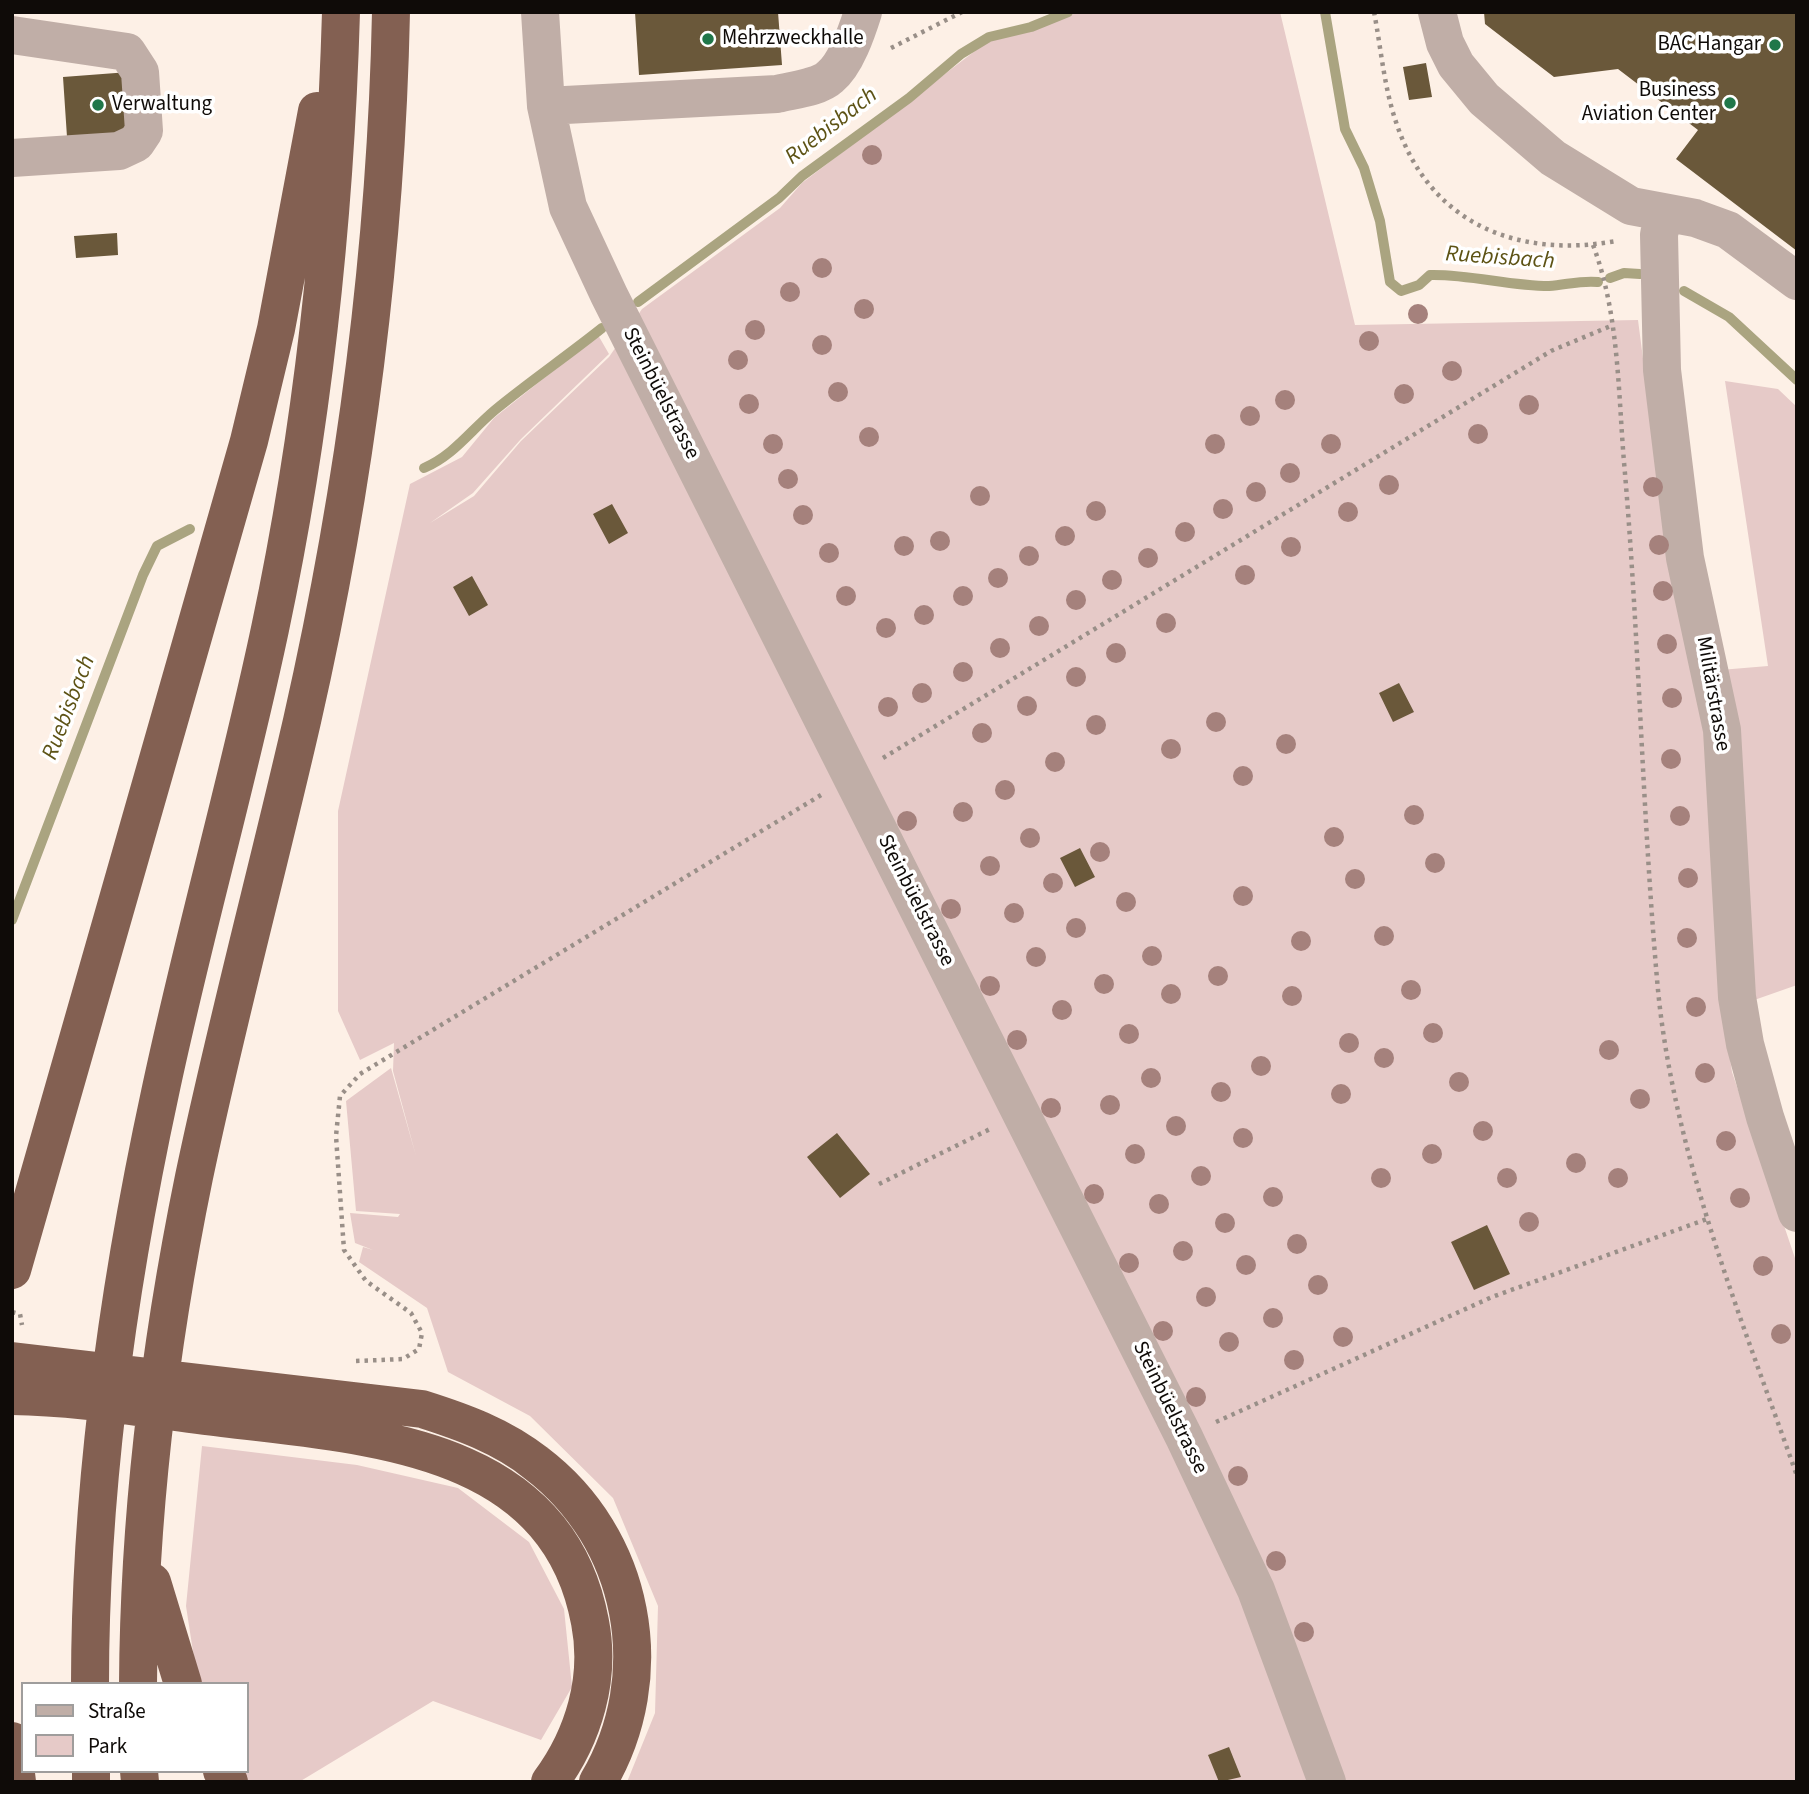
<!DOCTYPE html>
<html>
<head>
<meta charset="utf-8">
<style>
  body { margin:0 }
  #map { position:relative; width:1809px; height:1794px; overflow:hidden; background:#fdf0e6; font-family:"Source Sans 3",sans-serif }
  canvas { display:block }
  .frame { position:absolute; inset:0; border:14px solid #0f0b08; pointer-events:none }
  .legend { position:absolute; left:21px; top:1682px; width:228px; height:91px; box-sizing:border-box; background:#fff; border:2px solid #9f9d9c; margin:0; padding:9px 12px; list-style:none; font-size:21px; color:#0f0b08 }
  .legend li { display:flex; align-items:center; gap:14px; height:35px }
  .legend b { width:35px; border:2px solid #9f9d9c }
</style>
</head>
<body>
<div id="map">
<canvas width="1809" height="1794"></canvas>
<div class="frame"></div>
<ul class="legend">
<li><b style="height:9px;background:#c0aea7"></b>Straße</li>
<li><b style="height:19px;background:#e6cac8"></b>Park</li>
</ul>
</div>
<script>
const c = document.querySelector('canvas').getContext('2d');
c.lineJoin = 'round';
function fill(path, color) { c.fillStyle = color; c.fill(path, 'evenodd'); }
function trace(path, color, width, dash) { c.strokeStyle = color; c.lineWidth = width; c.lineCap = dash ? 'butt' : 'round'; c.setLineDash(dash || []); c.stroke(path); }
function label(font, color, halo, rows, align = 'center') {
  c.font = font + ' "Source Sans 3",sans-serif'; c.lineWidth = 7; c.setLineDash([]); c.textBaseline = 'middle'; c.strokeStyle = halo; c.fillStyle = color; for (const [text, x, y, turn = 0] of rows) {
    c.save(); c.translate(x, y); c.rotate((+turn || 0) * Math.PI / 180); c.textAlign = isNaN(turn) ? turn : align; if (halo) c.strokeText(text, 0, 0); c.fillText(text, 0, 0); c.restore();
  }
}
fill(new Path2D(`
  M1080 12H1280L1355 325 1638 320 1657 467 1696 672 1768 666 1725 381 1778 389 1797 407V985L1723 1011 1732 1072 1797 1264V1782H627L655 1713 658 1606 613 1498 530 1416 448 1372 427 1308 359 1262 363 1247 373 1250 355 1243 350 1213 398 1217 400 1214 356 1211 346 1101 391 1068 416 1156 393 1071 394 1043 360 1060 338 1011V811L410 484 462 457 494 418 598 335 609 354 521 439 473 493 430 523 474 496 521 441 609 357 642 309 780 208 802 183 992 38Z
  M202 1446 357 1465 458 1488 529 1542 564 1609 572 1687 541 1740 433 1701 299 1782H249L240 1771H247V1684H198L186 1606Z`), '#e6cac8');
trace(new Path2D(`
  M1325 12 1345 129 1364 168 1380 221 1390 282 1401 291 1419 285 1430 275C1470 274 1509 286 1549 286 1566 285 1581 280 1598 282
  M1610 278 1624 273 1640 274
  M1684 291 1729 317 1797 380
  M638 302 779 198 802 176 909 98 961 54 989 37 1031 27 1068 12
  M424 468C454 455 470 431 495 410 529 382 567 356 602 328
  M12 920 143 575 157 546 190 529`), '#aaa480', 10);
fill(new Path2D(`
  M635 12H778L782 65 639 75Z
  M1484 12H1797V251L1676 159 1698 130 1618 69 1554 77 1485 24Z
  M1426 63 1432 97 1409 100 1403 67Z
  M129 72 133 132 67 137 63 77Z
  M117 233 118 255 76 258 74 236Z
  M612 504 628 533 609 544 593 514Z
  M472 576 488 605 469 616 453 587Z
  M1399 683 1414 712 1393 722 1379 693Z
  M1080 848 1095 877 1075 887 1060 858Z
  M837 1133 870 1174 840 1198 807 1157Z
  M1487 1225 1510 1274 1474 1290 1451 1242Z
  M1229 1747 1241 1777 1219 1782 1208 1755Z`), '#6a583a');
trace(new Path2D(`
  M1374 12C1381 48 1384 87 1396 122 1429 223 1516 259 1616 241
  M891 48 962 12
  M1593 245C1619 314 1618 390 1624 462 1639 634 1642 807 1657 979 1671 1148 1741 1317 1797 1476
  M883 758 1551 351 1613 325
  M879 1184 990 1129
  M12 1312 20 1314 22 1325
  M356 1361 403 1359 419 1349 422 1333 411 1313 366 1281 344 1250 336 1136 340 1096 360 1074 821 795
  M1216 1422 1492 1297 1707 1219`), '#998f88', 4.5, [3.5, 5]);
trace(new Path2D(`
  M540 12 546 106 568 207 609 295 1184 1437 1256 1590 1327 1782
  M1437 12 1445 43 1456 65 1484 99 1553 158 1631 206 1695 218 1728 230 1797 281
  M12 35 127 52 140 72 144 131 136 143 119 151 12 158
  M546 106 777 94C792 90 818 88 830 77 846 64 857 31 863 12
  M1663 212 1659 235 1662 370 1685 558 1722 730 1737 997 1745 1044 1765 1117 1797 1213`), '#c0aea7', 38);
trace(new Path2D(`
  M12 1270 249 441 276 329 317 111
  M12 1361 422 1409C463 1422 502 1436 536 1463 635 1538 661 1675 598 1782
  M12 1396C83 1397 153 1410 223 1418 367 1436 557 1443 590 1622 601 1678 584 1736 550 1782
  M152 1582 183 1684
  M90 1684C90 1485 118 1287 160 1093 193 937 237 785 270 629 313 426 335 220 341 12
  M138 1684C139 1514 160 1343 194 1177 226 1024 267 873 302 721 355 488 386 251 391 12
  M12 1741 17 1782
  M91 1771V1782
  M139 1771 140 1782
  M222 1771 229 1782`), '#836052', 38);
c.fillStyle = '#a5817c';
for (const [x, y] of [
  [872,155],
  [822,268],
  [790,292],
  [864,309],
  [1418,314],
  [755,330],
  [1369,341],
  [822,345],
  [738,360],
  [1452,371],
  [838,392],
  [1404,394],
  [1285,400],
  [749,404],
  [1529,405],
  [1250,416],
  [1478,434],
  [869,437],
  [773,444],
  [1215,444],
  [1331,444],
  [1290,473],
  [788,479],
  [1389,485],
  [1653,487],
  [1256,492],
  [980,496],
  [1223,509],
  [1096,511],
  [1348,512],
  [803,515],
  [1185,532],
  [1065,536],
  [940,541],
  [1659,545],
  [904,546],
  [1291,547],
  [829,553],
  [1029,556],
  [1148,558],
  [1245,575],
  [998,578],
  [1112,580],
  [1663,591],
  [846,596],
  [963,596],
  [1076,600],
  [924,615],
  [1166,623],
  [1039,626],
  [886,628],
  [1667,644],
  [1000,648],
  [1116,653],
  [963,672],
  [1076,677],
  [922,693],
  [1672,698],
  [1027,706],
  [888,707],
  [1216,722],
  [1096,725],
  [982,733],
  [1286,744],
  [1171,749],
  [1671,759],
  [1055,762],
  [1243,776],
  [1005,790],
  [963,812],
  [1414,815],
  [1680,816],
  [907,821],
  [1334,837],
  [1030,838],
  [1100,852],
  [1435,863],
  [990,866],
  [1688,878],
  [1355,879],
  [1053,883],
  [1243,896],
  [1126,902],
  [951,909],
  [1014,913],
  [1076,928],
  [1384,936],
  [1687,938],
  [1301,941],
  [1152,956],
  [1036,957],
  [1218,976],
  [1104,984],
  [990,986],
  [1411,990],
  [1171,994],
  [1292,996],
  [1696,1007],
  [1062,1010],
  [1433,1033],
  [1129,1034],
  [1017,1040],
  [1349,1043],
  [1609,1050],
  [1384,1058],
  [1261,1066],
  [1705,1073],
  [1151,1078],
  [1459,1082],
  [1221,1092],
  [1341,1094],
  [1640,1099],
  [1110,1105],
  [1051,1108],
  [1176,1126],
  [1483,1131],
  [1243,1138],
  [1726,1141],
  [1135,1154],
  [1432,1154],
  [1576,1163],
  [1201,1176],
  [1381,1178],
  [1507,1178],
  [1618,1178],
  [1094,1194],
  [1273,1197],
  [1740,1198],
  [1159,1204],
  [1529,1222],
  [1225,1223],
  [1297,1244],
  [1183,1251],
  [1129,1263],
  [1246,1265],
  [1763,1266],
  [1318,1285],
  [1206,1297],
  [1273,1318],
  [1163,1331],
  [1781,1334],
  [1343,1337],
  [1229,1342],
  [1294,1360],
  [1196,1397],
  [1238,1476],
  [1276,1561],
  [1304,1632]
]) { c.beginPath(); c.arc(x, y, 10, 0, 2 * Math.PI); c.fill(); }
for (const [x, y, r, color] of [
  [708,39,7,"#20774a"],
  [1775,45,7,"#20774a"],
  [1730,103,7,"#20774a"],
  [98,105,7,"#20774a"]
]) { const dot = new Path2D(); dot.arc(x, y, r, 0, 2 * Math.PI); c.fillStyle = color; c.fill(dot); trace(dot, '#fff', 2.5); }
label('21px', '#0f0b08', '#fff', [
  ["Mehrzweckhalle",722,39],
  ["BAC Hangar",1761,45,"right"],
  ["Business",1716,91,"right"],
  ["Aviation Center",1716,115,"right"],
  ["Verwaltung",112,105]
], 'left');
label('21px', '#0f0b08', '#fff', [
  ["Steinbüelstrasse",660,394,63],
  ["Militärstrasse",1712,694,80],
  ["Steinbüelstrasse",915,901,63],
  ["Steinbüelstrasse",1169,1408,64]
]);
label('italic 23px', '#5d5315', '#fff', [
  ["Ruebisbach",832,127,-38],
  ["Ruebisbach",1500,259,4],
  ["Ruebisbach",70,708,-69]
]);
</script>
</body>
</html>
